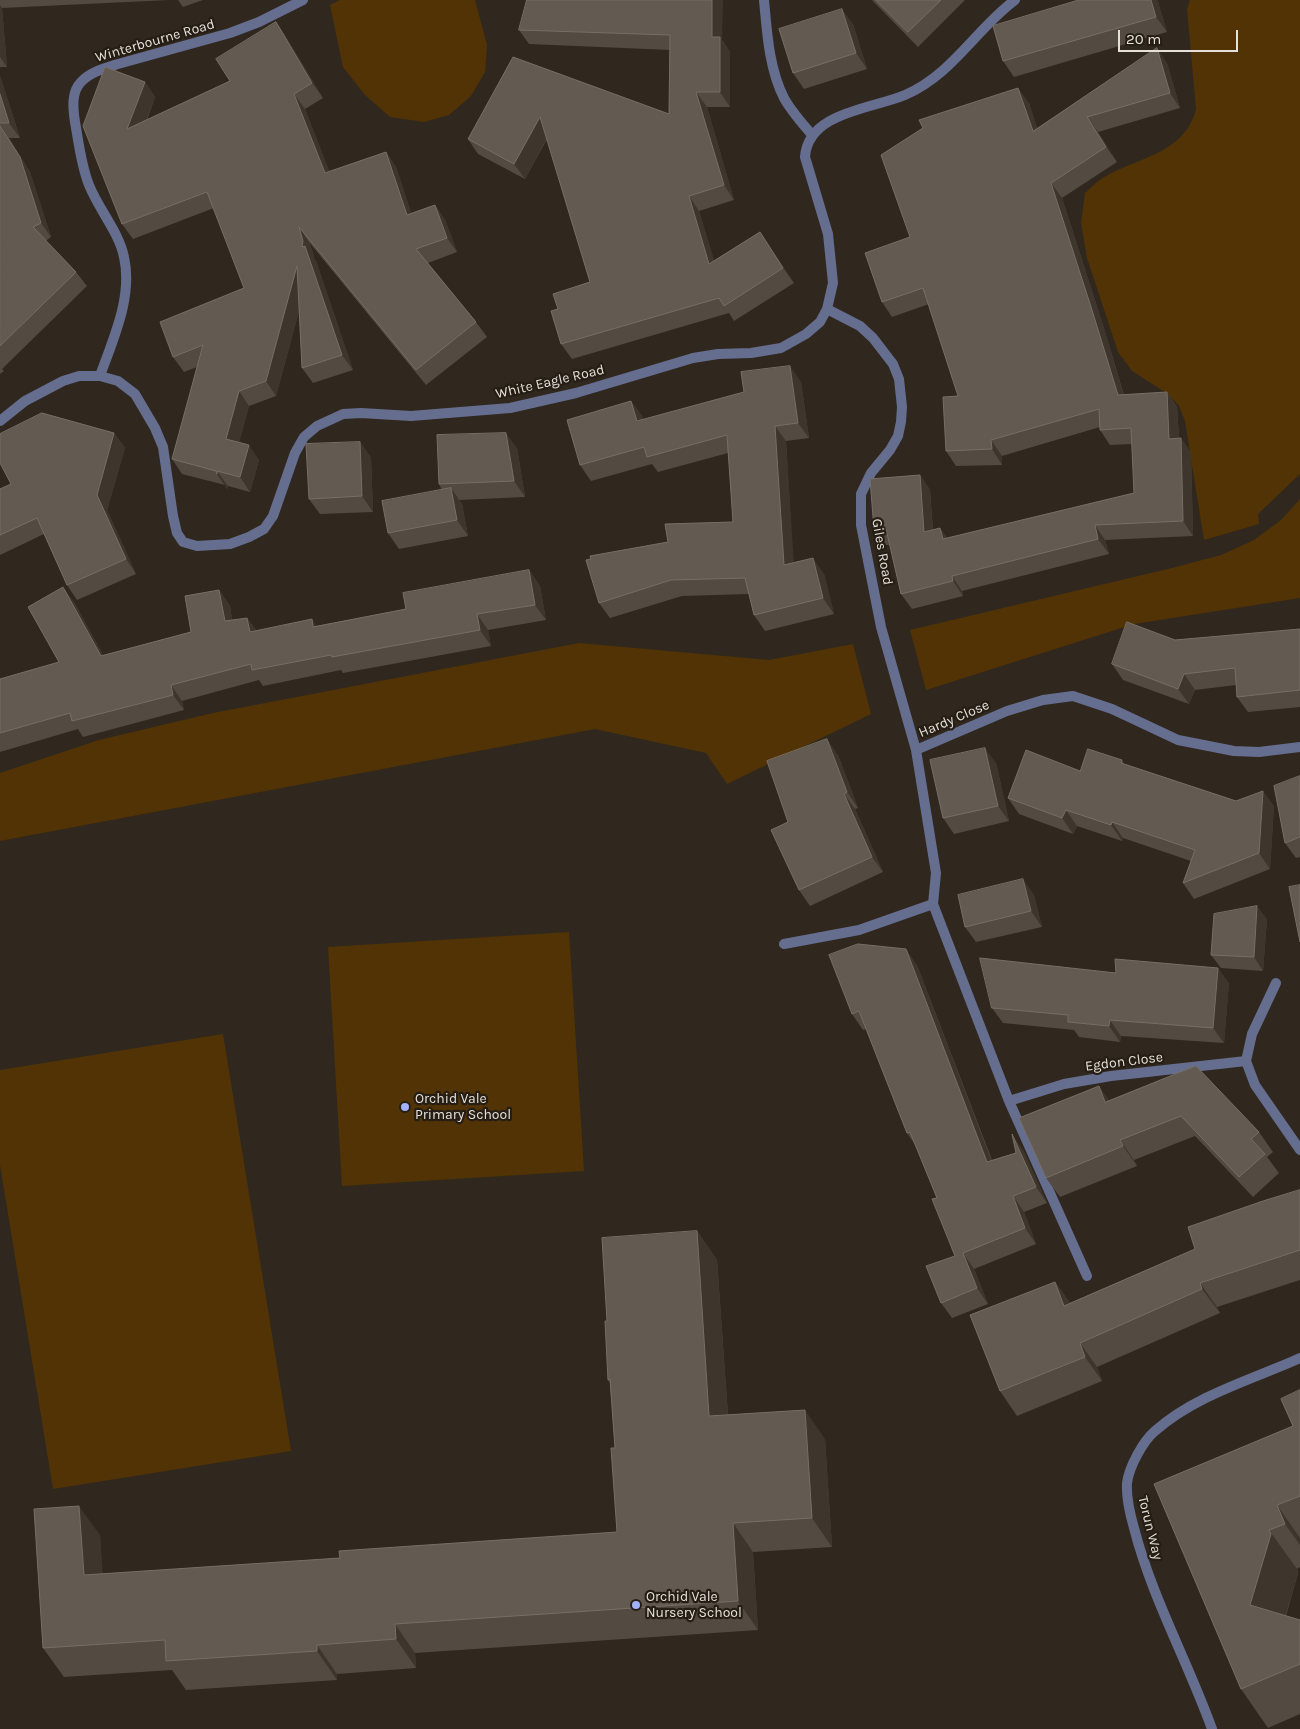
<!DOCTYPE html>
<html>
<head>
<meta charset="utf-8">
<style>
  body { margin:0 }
  #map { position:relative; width:1300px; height:1729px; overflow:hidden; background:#30281e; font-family:Karla,sans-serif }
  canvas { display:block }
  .scale { position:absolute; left:1118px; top:30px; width:120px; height:22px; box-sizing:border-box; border:2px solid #e5e0da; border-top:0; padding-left:6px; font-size:15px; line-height:18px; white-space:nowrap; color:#e5e0da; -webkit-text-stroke:4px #261e15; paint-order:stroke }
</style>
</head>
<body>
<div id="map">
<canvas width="1300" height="1729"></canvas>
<div class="scale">20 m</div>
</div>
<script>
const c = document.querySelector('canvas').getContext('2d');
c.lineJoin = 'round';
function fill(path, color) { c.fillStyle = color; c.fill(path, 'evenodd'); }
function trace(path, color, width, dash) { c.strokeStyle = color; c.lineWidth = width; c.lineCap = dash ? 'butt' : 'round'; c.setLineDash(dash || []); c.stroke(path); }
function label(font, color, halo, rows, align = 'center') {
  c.font = font + ' Karla,sans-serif'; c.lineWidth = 4.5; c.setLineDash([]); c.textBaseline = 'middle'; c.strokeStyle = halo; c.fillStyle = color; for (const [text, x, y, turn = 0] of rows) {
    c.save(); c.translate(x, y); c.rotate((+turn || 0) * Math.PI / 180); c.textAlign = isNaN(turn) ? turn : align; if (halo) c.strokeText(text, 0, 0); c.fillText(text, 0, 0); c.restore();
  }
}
fill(new Path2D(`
  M340 0H475L487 45 485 72 471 96 449 115 424 122 390 117 365 95 343 67 330 5Z
  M1190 0H1300V474L1258 514 1259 524 1204 540 1185 421 1179 406 1168 394 1132 371 1118 352 1087 258 1081 223 1085 193C1092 187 1098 180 1106 176 1140 157 1185 153 1196 109L1187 9Z
  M1300 499V598L1134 624 926 690 910 630 1172 568 1221 555 1254 540 1281 520Z
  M579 643 769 660 853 644 871 714 727 784 706 753 595 729 0 841V773L99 740 213 713Z
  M569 932 584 1171 342 1186 328 947Z
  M223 1034 291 1451 53 1489 0 1165V1070Z`), '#513305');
trace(new Path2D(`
  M764 0C767 32 769 69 784 98 791 111 802 123 812 135
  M827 309 860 326 873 338 893 364 899 379 902 407 901 422 898 436 890 450 871 473 861 494V525L881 627 916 750
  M100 376C113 339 133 297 124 257 119 232 99 210 89 185 81 165 79 144 75 122 73 109 71 92 81 82 90 72 105 68 118 64L230 33 259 22 303 0
  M0 421 25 401 63 381 79 376H100L118 381 135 394 155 428 163 447 173 516 177 533 183 542 197 546 230 544 249 537 264 529 273 516 295 453 304 437 317 426 343 414 361 413 411 416 510 408 576 393 693 358 718 354 751 353 781 348 806 334 820 322 827 309 833 283 828 234 805 157C808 112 872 109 905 95 953 74 975 30 1015 0
  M933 904 1009 1101 1087 1276
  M784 944 859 930 933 904 936 873 916 750 1007 711 1043 700 1073 696 1112 709 1178 740 1234 751 1259 752 1300 747
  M1276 983 1252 1034 1246 1061 1255 1085 1300 1150
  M1009 1101 1064 1084 1111 1076 1246 1061
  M1212 1729C1188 1662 1152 1598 1134 1528 1130 1514 1126 1498 1127 1483 1129 1467 1143 1441 1155 1431 1196 1395 1251 1380 1300 1358`), '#666e90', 10);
fill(new Path2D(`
  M0 0H169L2 8 7 67H0Z
  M178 0H203L183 7Z
  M527 0 722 40 730 52V107H707L734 200 699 211 714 261 760 232 794 283 734 321 729 313 572 359 561 344 558 309 590 282 547 139 525 179 478 154 468 139 669 114 670 50 529 44 519 30Z
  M872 0H965L918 47Z
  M1079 0H1157L1158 2 1167 32 1014 77 1003 61Z
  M276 22 286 37 323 98 305 109 329 171 386 152 396 167 411 213 435 205 445 220 457 252 428 263 476 322 487 337 426 385 309 242 314 256 313 258 316 261 353 370 313 383 302 368 299 311 276 396 249 406 239 442 259 460 250 492 228 486 227 489 225 485 182 474 172 459 197 367 184 372 173 357 244 288 214 208 133 239 122 224 145 82 155 97 147 120 230 81Z
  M853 24 867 69 804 89 793 73Z
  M1167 63 1180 108 1098 132 1117 162 1062 198 1103 325 1124 395 1167 392 1177 407 1179 438H1181L1191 453 1193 536 1105 540 1109 554 962 591 963 596 912 609 901 594 890 545H885L874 530 920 475 930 490 933 530 940 528 947 538 1134 493 1132 444 1110 445 1100 430V427L1002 456V465L956 466 946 451 958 396 929 304 892 317 882 302 1029 103 1037 128Z
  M0 76 20 138H9L30 172 51 237 46 241 76 272 87 286 2 369 4 371 0 374Z
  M801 382 809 438 786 441 793 563 824 574 834 614 765 631 754 615 749 594 682 596 610 618 599 603 668 542 733 522 728 453 658 472 652 464 591 481 580 465 631 401 642 416 643 420Z
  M114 433 125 448 107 510 136 574 77 600 67 585 44 534 0 555V489Z
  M360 442 371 458 373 512 320 514 309 499Z
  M517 448 525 497 459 500 462 504 468 536 399 549 388 533 442 490 439 484Z
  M529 570 540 586 546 620 488 630 491 646 343 673 341 670 263 686 259 680 182 701 184 710 83 737 78 729 0 752V679L59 662 74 602 103 655 191 632 219 590 230 606 232 620 247 618 256 630 316 626 406 609Z
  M1300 629V707L1248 712 1237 697 1236 685 1195 690 1189 704 1123 680 1112 664 1175 640Z
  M838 755 858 808 855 809 883 872 810 906 799 890 788 822Z
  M1122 760 1124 764 1236 801 1274 806 1270 869 1194 899 1183 883 1191 861 1123 838 1122 841 1077 826 1073 834 1019 814 1008 798 1080 771Z
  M996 763 1009 821 954 834 943 818Z
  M1300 776V857L1296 858 1285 843Z
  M1034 895 1042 927 976 942 965 927Z
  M1267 919 1263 971 1221 968 1211 955Z
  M917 965 992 1160 1016 1153 1023 1150 1047 1203 1024 1212 1036 1244 974 1269 988 1304 952 1318 941 1303 955 1256 937 1198 916 1146 907 1133 866 1029 863 1030 852 1014Z
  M1116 973 1229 983 1224 1043 1121 1036 1120 1042 1079 1037 1074 1030 1003 1023 992 1008Z
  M1109 1101 1259 1132 1273 1152 1267 1157 1279 1173 1253 1197 1195 1136 1134 1160 1137 1166 1060 1197 1046 1178Z
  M1300 1190V1280L1217 1307 1220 1313 1097 1367 1102 1381 1017 1416 1000 1391 1055 1282 1070 1303 1195 1249Z
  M697 1231 717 1260 728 1415 825 1439 832 1547 753 1552 758 1630 415 1653 416 1668 337 1674V1680L186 1690 172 1670 64 1677 43 1648 100 1535 102 1574 340 1558 617 1532 615 1448 610 1383 608 1380 607 1321Z
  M1300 1390V1567L1297 1569 1298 1573 1286 1616 1300 1620V1714L1268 1728 1241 1689 1154 1484 1293 1426Z`), '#534a41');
fill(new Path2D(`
  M712 0H723L722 40 730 52V107L720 92 712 37Z
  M1151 0H1157L1158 2 1167 32 1156 17Z
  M0 5 2 8 7 67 0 57Z
  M842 9 853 24 867 69 856 53Z
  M276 22 286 37 323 98 312 83Z
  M1157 48 1167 63 1180 108 1170 93Z
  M0 76 20 138 9 123 0 94Z
  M145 82 155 97 137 144 127 129Z
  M1018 88 1029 103 1043 146 1033 131Z
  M696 92 707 107 734 200 724 185Z
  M294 94 305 109 336 188 325 173Z
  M540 117 550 132 525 179 514 164Z
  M1087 117 1098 132 1117 162 1106 147Z
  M0 125 30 172 51 237 41 223Z
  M386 152 396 167 417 230 407 215Z
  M1051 183 1062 198 1103 325 1128 410 1118 395Z
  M689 196 699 211 720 279 709 264Z
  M435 205 445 220 457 252 447 238Z
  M299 227 309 242 314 256 313 258 316 261 353 370 342 355 302 247Z
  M760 232 794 283 783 268Z
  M297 266 307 281 276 396 266 381Z
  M790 366 801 382 809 438 798 423Z
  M239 391 249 406 236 454 226 439Z
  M1167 392 1177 407 1180 454 1169 439Z
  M631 401 642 416 648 437 637 421Z
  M775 426 786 441 795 581 784 565Z
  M114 433 125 448 107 510 136 574 126 559 97 495Z
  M506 433 517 448 525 497 514 481Z
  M1181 438 1191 453 1193 536 1183 521Z
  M991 440 1002 456V465L992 449Z
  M360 442 371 458 373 512 362 496Z
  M249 445 259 460 250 492 240 477Z
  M217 471 228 486 227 489 217 474Z
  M920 475 930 490 934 547 924 532Z
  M451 488 462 504 468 536 457 520Z
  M1095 525 1105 540 1109 554 1098 539Z
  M940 528 951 543 943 539Z
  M813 558 824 574 834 614 823 598Z
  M529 570 540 586 546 620 535 605Z
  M952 576 962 591 963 596 953 581Z
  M63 587 74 602 112 671 101 656Z
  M219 590 230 606 235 637 225 621Z
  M477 614 488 630 491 646 480 630Z
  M247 618 258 633 250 632Z
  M312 619 322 634 313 627Z
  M1184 674 1195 690 1189 704 1178 689Z
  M171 685 182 701 184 710 173 695Z
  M827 739 838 755 858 808 847 792Z
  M985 748 996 763 1009 821 998 806Z
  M1263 791 1274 806 1270 869 1259 853Z
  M844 794 855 809 883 872 872 857Z
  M1066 810 1077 826 1073 834 1062 818Z
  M1112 822 1123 838 1122 841 1111 825Z
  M1023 879 1034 895 1042 927 1031 911Z
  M1257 906 1267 919 1263 971 1254 957Z
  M906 949 917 965 998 1178 987 1162Z
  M1218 968 1229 983 1224 1043 1213 1028Z
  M1110 1020 1121 1036 1120 1042 1109 1026Z
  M1099 1086 1113 1106 1105 1102Z
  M1012 1134 1023 1150 1047 1203 1036 1187Z
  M1120 1140 1134 1160 1137 1166 1123 1146Z
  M1013 1196 1024 1212 1036 1244 1025 1228Z
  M697 1231 717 1260 730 1445 709 1416Z
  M963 1253 974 1269 988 1304 977 1288Z
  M1055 1282 1072 1306H1064Z
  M1200 1283 1217 1307 1220 1313 1202 1289Z
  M1080 1343 1097 1367 1102 1381 1085 1357Z
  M805 1410 825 1439 832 1547 812 1518Z
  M1277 1505 1300 1538V1545L1285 1524Z
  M79 1506 100 1535 105 1604 84 1575Z
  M733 1523 753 1552 758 1630 738 1601Z
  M1269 1530 1297 1569 1298 1573 1277 1644 1250 1605Z
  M395 1624 415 1653 416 1668 396 1639Z
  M317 1645 337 1674V1680L317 1651Z`), '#3e362c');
const building = new Path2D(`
  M527 0H712V37H720V92H696L724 185 689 196 709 264 760 232 783 268 724 306 719 298 561 344 551 311 558 309 553 294 590 282 540 117 514 164 468 139 513 57 669 114 670 35 519 30Z
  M876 0H941L908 32Z
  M1079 0H1151L1156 17 1003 61 993 26Z
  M842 9 856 53 793 73 779 29Z
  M276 22 312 83 294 94 325 173 386 152 407 215 435 205 447 238 416 249 476 322 416 370 299 227 303 241 302 247 305 246 342 355 302 368 297 266 266 381 239 391 226 439 249 445 240 477 217 471V474L216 471 172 459 203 345 173 357 160 322 244 288 207 192 122 224 83 126 105 67 145 82 127 129 230 81 216 59Z
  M1157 48 1170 93 1087 117 1106 147 1051 183 1092 310 1118 395 1167 392 1169 439 1181 438 1183 521 1095 525 1098 539 952 576 953 581 901 594 886 529 874 530 870 479 920 475 924 532 940 528 943 539 1134 493 1131 428 1100 430 1099 409 991 440 992 449 946 451 943 397 958 396 923 288 882 302 865 253 910 237 881 155 923 128 919 120 1018 88 1033 131Z
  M0 94 9 123H0Z
  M0 126 20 157 41 223 33 227 76 272 0 346Z
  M790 366 798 423 775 426 784 565 813 558 823 598 754 615 745 578 671 580 599 603 586 560 591 559 590 556 668 542 665 524 733 522 727 435 647 457 644 447 580 465 567 420 631 401 637 421 744 392 741 372Z
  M42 413 114 433 97 495 126 559 67 585 37 518 0 535V489L11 484 0 463V434Z
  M506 433 514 481 439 484 437 435Z
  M360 442 362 496 309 499 306 444Z
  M451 488 457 520 388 533 382 501Z
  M529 570 535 605 477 614 480 630 332 657 331 655 252 670 251 664 171 685 173 695 72 721 70 713 0 733V679L59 662 28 607 63 587 101 656 191 632 185 596 219 590 225 621 247 618 250 632 312 619 313 627 406 609 403 593Z
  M1127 622 1175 640 1300 629V690L1237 697 1235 668 1184 674 1178 689 1112 664Z
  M827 739 847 792 844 794 872 857 799 890 771 830 788 822 767 761Z
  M985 748 998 806 943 818 930 760Z
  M1088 749 1122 760 1121 763 1236 801 1263 791 1259 853 1183 883 1195 850 1112 822 1111 825 1066 810 1062 818 1008 798 1026 750 1080 771Z
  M1300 776V837L1285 843 1274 786Z
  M1023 879 1031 911 965 927 958 895Z
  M1300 885V942L1289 887Z
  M1257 906 1254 957 1211 955 1214 914Z
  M858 944 906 949 987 1162 1016 1153 1012 1134 1036 1187 1013 1196 1025 1228 963 1253 977 1288 941 1303 926 1266 955 1256 932 1199 937 1198 910 1132 907 1133 859 1011 852 1014 829 955Z
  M980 958 1116 973 1115 959 1218 968 1213 1028 1110 1020 1109 1026 1068 1022V1015L992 1008Z
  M1196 1066 1259 1132 1251 1139 1265 1154 1239 1177 1181 1116 1120 1140 1123 1146 1046 1178 1019 1118 1099 1086 1105 1102Z
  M1300 1190V1250L1200 1283 1202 1289 1080 1343 1085 1357 1000 1391 970 1315 1055 1282 1064 1306 1195 1249 1188 1227 1263 1201Z
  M697 1231 709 1416 805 1410 812 1518 733 1523 738 1601 395 1624 396 1639 317 1645V1651L166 1661 165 1640 43 1648 34 1509 79 1506 84 1575 340 1558 339 1551 617 1532 611 1448H615L610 1379 608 1380 605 1321H607L602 1238Z
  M1300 1390V1496L1277 1505 1285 1524 1269 1530 1271 1534 1250 1605 1300 1620V1664L1241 1689 1154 1484 1293 1426 1281 1399Z`);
fill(building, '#635a51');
trace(building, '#776f66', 1);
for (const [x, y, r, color] of [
  [405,1107,5,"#a1b2fd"],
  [636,1605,5,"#a1b2fd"]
]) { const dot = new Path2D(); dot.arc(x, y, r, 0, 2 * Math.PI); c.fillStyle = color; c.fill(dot); trace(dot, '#261e15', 2); }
label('14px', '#e5e0da', '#261e15', [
  ["Winterbourne Road",155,41,-16],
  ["White Eagle Road",550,382,-13],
  ["Giles Road",882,552,80],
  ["Hardy Close",954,719,-23],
  ["Egdon Close",1124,1062,-7],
  ["Torun Way",1150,1528,76]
]);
label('14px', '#e5e0da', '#261e15', [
  ["Orchid Vale",415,1099],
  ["Primary School",415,1115],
  ["Orchid Vale",646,1597],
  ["Nursery School",646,1613]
], 'left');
</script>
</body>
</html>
